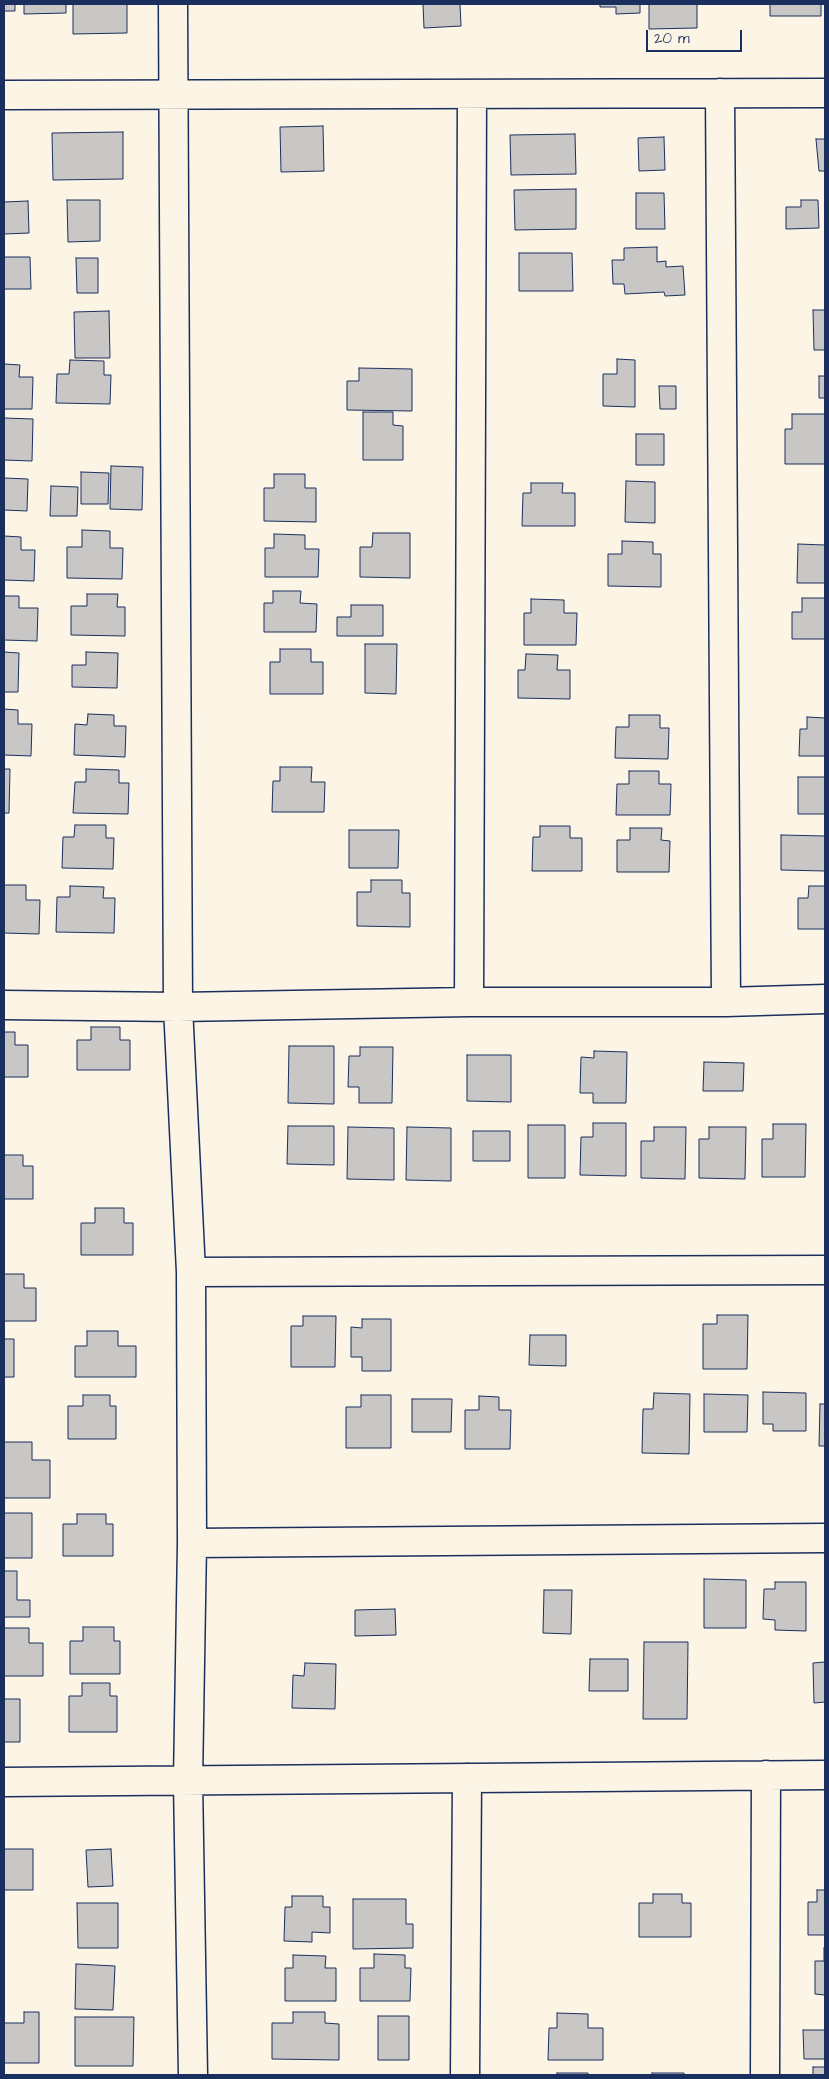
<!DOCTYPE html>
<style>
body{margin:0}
#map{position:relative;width:829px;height:2079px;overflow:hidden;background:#fcf5e5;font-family:"Architects Daughter",sans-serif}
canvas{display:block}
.frame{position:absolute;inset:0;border:5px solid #1b2f5e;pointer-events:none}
.scale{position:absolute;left:646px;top:30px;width:96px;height:22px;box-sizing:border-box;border:2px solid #1b2f5e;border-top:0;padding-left:6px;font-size:15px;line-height:18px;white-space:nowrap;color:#1b2f5e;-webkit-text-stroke:4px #fcf5e5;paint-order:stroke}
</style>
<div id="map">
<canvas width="829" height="2079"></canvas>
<div class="frame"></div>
<div class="scale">20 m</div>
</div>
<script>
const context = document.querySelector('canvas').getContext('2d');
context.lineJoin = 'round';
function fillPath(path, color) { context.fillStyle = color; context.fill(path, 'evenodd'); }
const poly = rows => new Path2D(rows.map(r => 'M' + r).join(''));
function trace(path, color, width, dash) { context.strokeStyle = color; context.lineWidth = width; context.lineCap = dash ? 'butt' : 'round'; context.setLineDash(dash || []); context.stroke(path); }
const building = poly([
 [4,4,15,4,15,11,4,11,4,4],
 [24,4,66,4,66,13,24,14,24,4],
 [73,4,127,4,127,33,73,34,73,4],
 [423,4,460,4,461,26,424,28,423,4],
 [600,4,640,4,640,13,616,14,616,7,600,7,600,4],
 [649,4,697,4,697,28,649,29,649,4],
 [770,4,821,4,821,16,770,16,770,4],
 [323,126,324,171,281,172,280,127,323,126],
 [123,132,123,179,53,180,52,133,123,132],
 [575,134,576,174,511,175,510,135,575,134],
 [664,137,665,170,639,171,638,138,664,137],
 [816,139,825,139,825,171,819,171,816,139],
 [576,189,576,229,515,230,514,190,576,189],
 [636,193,664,193,665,229,636,229,636,193],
 [67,200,100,200,100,241,68,242,67,200],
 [801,200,818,200,819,228,786,229,786,207,801,207,801,200],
 [28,201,29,233,4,234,4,202,28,201],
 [657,247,657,262,666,261,666,267,683,266,685,295,665,296,664,292,625,294,624,284,613,284,612,260,624,260,624,248,657,247],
 [519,253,572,253,573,291,519,291,519,253],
 [4,257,30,257,31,289,4,289,4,257],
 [76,258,98,258,98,293,77,293,76,258],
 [813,310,825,310,825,350,814,350,813,310],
 [109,311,110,358,75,358,74,312,109,311],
 [617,359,635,360,635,407,603,406,603,374,617,374,617,359],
 [70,360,104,361,104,375,111,375,110,404,56,403,57,374,69,374,70,360],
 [4,364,20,365,19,377,33,377,32,409,4,409,4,364],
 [359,368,412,369,412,411,347,410,347,381,359,381,359,368],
 [819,376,825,376,825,398,819,398,819,376],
 [659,386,676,386,676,409,660,409,659,386],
 [363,412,393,412,393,425,403,426,403,460,363,460,363,412],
 [792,414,825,414,825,464,785,464,785,429,792,429,792,414],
 [4,418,33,419,32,461,4,460,4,418],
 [636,434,664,434,664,465,636,465,636,434],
 [111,466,143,467,142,510,110,509,111,466],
 [81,472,109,473,108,504,81,504,81,472],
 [274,474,305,474,305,488,316,488,316,522,264,521,264,488,274,488,274,474],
 [4,478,28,479,27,511,4,510,4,478],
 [626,481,655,482,655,523,625,522,626,481],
 [531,483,563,483,562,493,575,493,575,526,522,526,523,493,531,493,531,483],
 [51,486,78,487,77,516,50,516,51,486],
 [82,530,110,531,110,548,123,548,122,579,67,578,67,547,82,547,82,530],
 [373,533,410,533,410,578,360,577,360,547,372,547,373,533],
 [274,534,305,535,305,549,319,549,318,577,265,577,265,548,274,548,274,534],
 [4,536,21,537,21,550,35,550,34,581,4,580,4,536],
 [622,541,653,542,653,554,661,554,661,587,608,586,608,554,622,554,622,541],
 [798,544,825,545,825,583,797,583,798,544],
 [273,591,301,591,300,603,317,604,316,632,264,632,264,603,273,603,273,591],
 [87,594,118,594,117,607,125,607,125,636,71,635,71,606,87,606,87,594],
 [4,596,19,596,19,608,38,608,37,641,4,640,4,596],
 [802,598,825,598,825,639,792,639,792,612,802,612,802,598],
 [531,599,564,600,564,613,577,613,576,645,524,645,524,613,531,613,531,599],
 [351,605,383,605,383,636,337,636,337,617,351,617,351,605],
 [365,644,397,644,396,694,365,693,365,644],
 [280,649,311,649,311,662,323,662,323,694,270,694,270,662,280,662,280,649],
 [4,652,19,653,18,692,4,692,4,652],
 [86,652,118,653,117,688,72,687,72,665,86,665,86,652],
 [526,654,558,655,557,670,570,670,570,699,518,698,518,670,525,670,526,654],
 [4,709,18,710,18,724,32,724,31,756,4,755,4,709],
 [88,714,114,715,114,726,126,726,125,757,74,755,75,724,87,725,88,714],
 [629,715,660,715,660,728,669,728,668,759,615,758,616,727,629,727,629,715],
 [807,717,825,718,825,756,799,756,800,729,807,729,807,717],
 [280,767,312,767,311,782,325,782,324,812,272,812,273,781,280,781,280,767],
 [4,769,10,769,9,813,4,813,4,769],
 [86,769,119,770,119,783,129,783,128,814,73,813,75,782,86,782,86,769],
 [629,771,659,771,659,784,671,784,670,815,616,815,617,784,629,784,629,771],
 [798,777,825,777,825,814,798,814,798,777],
 [75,825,106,825,106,838,114,838,113,869,62,868,63,837,74,837,75,825],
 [540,826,570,826,570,838,582,838,582,871,532,871,533,837,540,837,540,826],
 [630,828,662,828,661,840,670,841,669,872,617,872,617,840,630,840,630,828],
 [349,830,399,830,398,868,349,868,349,830],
 [781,835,825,836,825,871,781,870,781,835],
 [371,880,402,880,402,893,410,893,410,927,357,926,357,892,371,892,371,880],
 [4,885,26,885,26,900,40,900,39,934,4,933,4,885],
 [70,886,104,887,103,898,115,898,114,933,56,932,57,897,70,897,70,886],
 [809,886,825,886,825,929,798,929,798,898,808,898,809,886],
 [91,1027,120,1027,120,1040,130,1040,130,1070,77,1070,77,1040,91,1040,91,1027],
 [4,1032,15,1032,15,1045,28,1045,28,1077,4,1077,4,1032],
 [289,1046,334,1046,334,1104,288,1103,289,1046],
 [360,1047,393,1047,392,1103,359,1103,359,1087,348,1087,349,1056,360,1056,360,1047],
 [594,1051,627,1052,626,1103,593,1103,593,1093,580,1093,581,1057,594,1058,594,1051],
 [467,1055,511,1055,511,1102,467,1101,467,1055],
 [704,1062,744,1063,743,1091,703,1091,704,1062],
 [593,1123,626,1123,626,1176,580,1175,581,1137,593,1137,593,1123],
 [773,1124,806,1124,805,1177,762,1177,762,1139,773,1139,773,1124],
 [528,1125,565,1125,565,1178,528,1178,528,1125],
 [288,1126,334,1126,334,1165,287,1164,288,1126],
 [348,1127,394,1128,394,1180,347,1179,348,1127],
 [407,1127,451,1128,451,1181,406,1180,407,1127],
 [654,1127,686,1127,685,1179,641,1178,641,1141,654,1141,654,1127],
 [709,1127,746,1127,745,1179,699,1178,699,1139,709,1139,709,1127],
 [473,1131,510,1131,510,1161,473,1161,473,1131],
 [4,1155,23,1155,23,1166,33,1166,33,1199,4,1199,4,1155],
 [95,1208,124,1208,124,1223,133,1223,133,1255,81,1255,81,1223,95,1223,95,1208],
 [4,1274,24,1274,24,1288,36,1288,36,1321,4,1321,4,1274],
 [717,1315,748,1315,747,1369,703,1369,703,1324,717,1324,717,1315],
 [303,1316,336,1316,335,1367,291,1367,291,1326,303,1326,303,1316],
 [362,1319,391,1319,391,1371,362,1371,362,1357,351,1357,351,1327,362,1328,362,1319],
 [87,1331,118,1331,118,1346,136,1346,136,1377,75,1377,75,1346,87,1346,87,1331],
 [530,1335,566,1335,566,1366,529,1365,530,1335],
 [4,1339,14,1339,14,1377,4,1377,4,1339],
 [763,1392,806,1393,806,1431,773,1431,773,1424,763,1424,763,1392],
 [654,1393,690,1394,689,1454,642,1453,643,1409,653,1409,654,1393],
 [704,1394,748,1395,747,1432,704,1432,704,1394],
 [83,1395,110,1395,110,1406,116,1406,116,1439,68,1439,68,1406,83,1406,83,1395],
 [361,1395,391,1395,391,1448,346,1448,346,1407,361,1407,361,1395],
 [479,1396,499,1397,499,1410,511,1410,510,1449,465,1449,465,1410,479,1410,479,1396],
 [412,1399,452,1399,451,1432,412,1432,412,1399],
 [820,1404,825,1404,825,1446,819,1446,820,1404],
 [4,1442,32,1442,32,1460,50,1460,50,1498,4,1498,4,1442],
 [4,1513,32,1513,32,1558,4,1558,4,1513],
 [77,1514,106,1514,106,1524,113,1524,113,1556,63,1556,63,1524,77,1524,77,1514],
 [4,1571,17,1571,17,1600,30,1600,30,1617,4,1617,4,1571],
 [704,1579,746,1580,746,1628,704,1628,704,1579],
 [775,1582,806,1582,806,1631,775,1630,775,1620,763,1619,764,1589,775,1589,775,1582],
 [544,1590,572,1590,571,1634,543,1633,544,1590],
 [395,1609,396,1635,355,1636,355,1610,395,1609],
 [83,1627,114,1627,114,1641,120,1641,120,1674,70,1674,70,1641,83,1641,83,1627],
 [4,1628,29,1628,29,1643,43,1643,43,1676,4,1676,4,1628],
 [644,1642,688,1642,687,1719,643,1719,644,1642],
 [590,1659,628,1659,628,1691,589,1691,590,1659],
 [825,1662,825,1702,814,1703,813,1663,825,1662],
 [305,1663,336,1664,335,1709,292,1708,293,1675,304,1676,305,1663],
 [82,1683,110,1683,110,1696,117,1696,117,1732,69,1732,69,1696,82,1696,82,1683],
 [4,1699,20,1699,20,1742,4,1742,4,1699],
 [4,1849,33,1849,33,1890,4,1890,4,1849],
 [111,1849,113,1886,88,1887,86,1850,111,1849],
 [817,1890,825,1890,825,1935,808,1935,808,1902,817,1902,817,1890],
 [653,1894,682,1894,682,1903,691,1903,691,1937,639,1937,639,1903,653,1903,653,1894],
 [292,1896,323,1896,323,1907,330,1907,330,1933,312,1932,312,1942,284,1941,285,1907,292,1907,292,1896],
 [353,1899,406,1899,406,1924,413,1924,413,1948,353,1949,353,1899],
 [77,1903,118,1903,118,1948,78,1948,77,1903],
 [824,1948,825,1948,825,1995,815,1994,815,1961,824,1961,824,1948],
 [374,1954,405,1955,405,1968,411,1968,410,2001,360,2001,360,1968,374,1968,374,1954],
 [293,1955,326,1956,325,1968,336,1968,336,2001,285,2001,285,1968,293,1968,293,1955],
 [76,1964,115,1966,113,2010,75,2009,76,1964],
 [24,2012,39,2012,39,2063,4,2063,4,2023,24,2023,24,2012],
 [293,2012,325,2012,325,2023,339,2024,339,2060,272,2059,272,2023,293,2023,293,2012],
 [557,2013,588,2014,588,2028,603,2028,603,2060,548,2060,549,2028,557,2028,557,2013],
 [378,2016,409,2016,409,2060,378,2060,378,2016],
 [75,2017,134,2017,133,2066,75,2066,75,2017],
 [803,2030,825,2030,825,2059,804,2059,803,2030],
 [813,2067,825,2067,825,2075,813,2075,813,2067],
 [557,2073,588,2073,588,2075,557,2075,557,2073],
 [652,2073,684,2073,684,2075,652,2075,652,2073]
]);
fillPath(building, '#c8c7c6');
trace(building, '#1b2f5e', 1);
const minor = poly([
 [173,4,178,1007,191,1272,192,1543,188,1781,193,2075],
 [720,93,726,1002],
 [4,95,825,93],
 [469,1002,472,94],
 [4,1005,178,1007,469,1002,726,1002,825,999],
 [191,1272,825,1270],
 [192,1543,825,1538],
 [4,1782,825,1775],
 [465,2075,467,1778],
 [765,2075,766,1775]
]);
trace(minor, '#1b2f5e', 31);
trace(minor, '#fcf5e5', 28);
</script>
